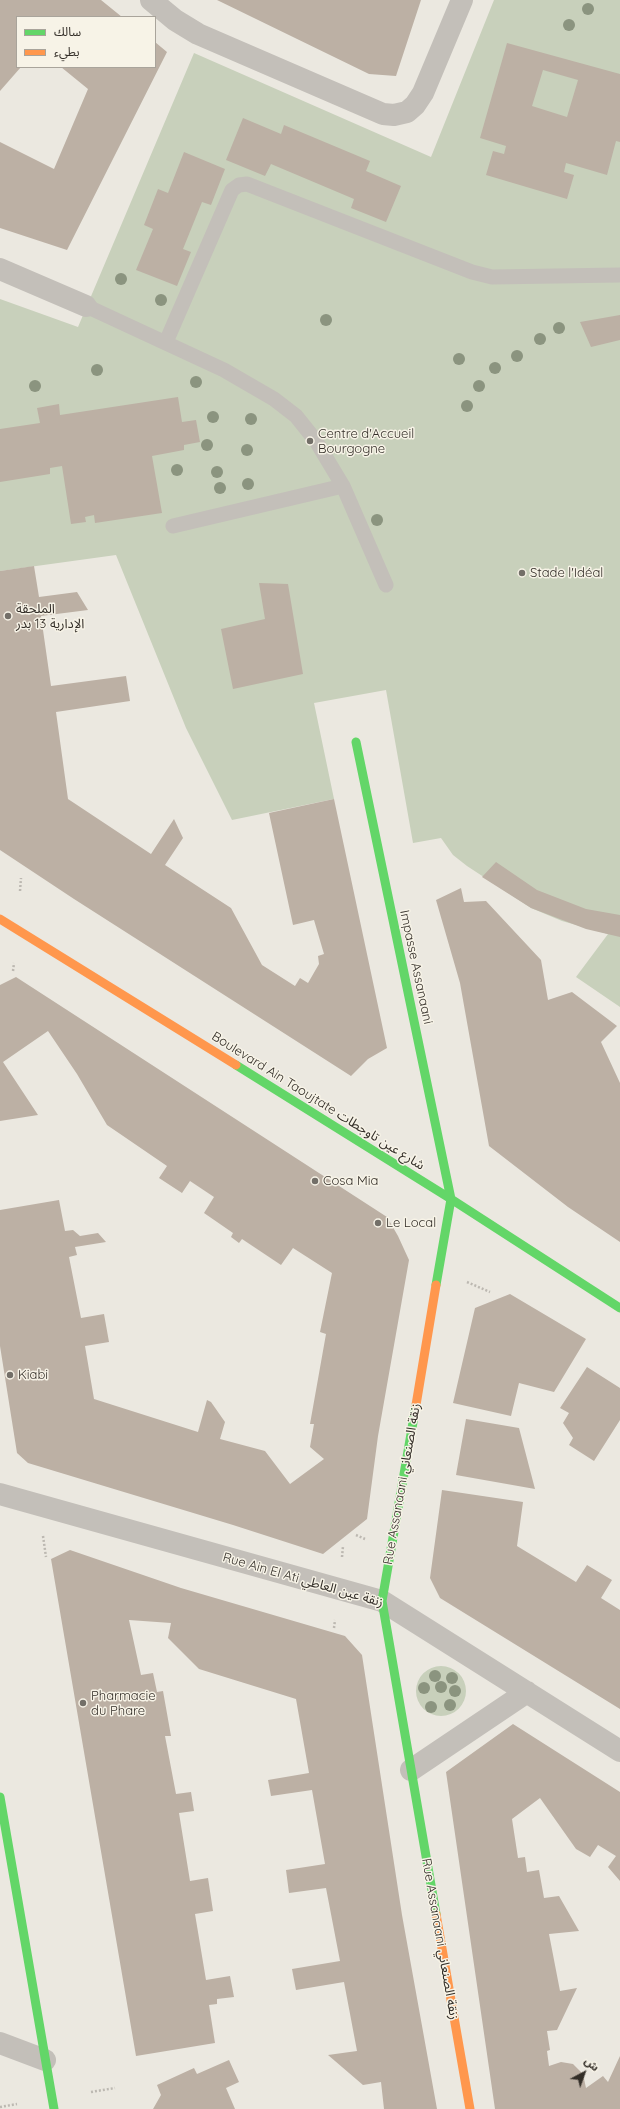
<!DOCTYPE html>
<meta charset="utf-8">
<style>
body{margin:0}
#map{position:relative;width:620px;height:2109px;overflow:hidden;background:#ebe8e0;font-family:Quicksand,"Noto Sans Arabic",sans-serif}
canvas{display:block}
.legend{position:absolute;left:16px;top:16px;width:140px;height:52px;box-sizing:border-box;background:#f7f3e7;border:1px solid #a9a49b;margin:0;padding:5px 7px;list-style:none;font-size:12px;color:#332e28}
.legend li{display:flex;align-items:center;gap:8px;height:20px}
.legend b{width:20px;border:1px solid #a9a49b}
.north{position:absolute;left:564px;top:2053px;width:40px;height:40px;-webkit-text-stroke:3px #f7f3e7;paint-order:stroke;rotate:41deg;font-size:11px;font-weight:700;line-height:16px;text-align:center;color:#332e28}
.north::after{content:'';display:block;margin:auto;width:14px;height:18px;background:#332e28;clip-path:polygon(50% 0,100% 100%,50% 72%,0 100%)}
</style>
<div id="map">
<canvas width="620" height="2109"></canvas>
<ul class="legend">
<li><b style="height:5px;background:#63d668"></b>سالك</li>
<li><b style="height:5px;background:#ff974d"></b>بطيء</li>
</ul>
<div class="north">ش</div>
</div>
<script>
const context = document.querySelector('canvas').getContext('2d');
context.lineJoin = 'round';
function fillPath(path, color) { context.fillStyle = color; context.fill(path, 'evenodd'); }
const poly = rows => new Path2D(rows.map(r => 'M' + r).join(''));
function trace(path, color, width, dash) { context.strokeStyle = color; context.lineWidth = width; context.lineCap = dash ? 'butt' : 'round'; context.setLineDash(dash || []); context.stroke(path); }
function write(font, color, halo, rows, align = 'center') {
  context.font = font + ' Quicksand,"Noto Sans Arabic",sans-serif'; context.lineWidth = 3; context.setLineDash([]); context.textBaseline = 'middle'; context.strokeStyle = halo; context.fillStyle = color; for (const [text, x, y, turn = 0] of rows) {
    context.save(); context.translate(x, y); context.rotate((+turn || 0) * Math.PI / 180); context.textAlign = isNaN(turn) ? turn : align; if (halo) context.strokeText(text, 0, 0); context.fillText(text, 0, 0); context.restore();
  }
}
fillPath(poly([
 [494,0,620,0,620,1007,576,977,608,934,562,921,531,908,467,866,453,855,441,838,413,843,386,690,314,703,334,799,232,820,186,728,116,555,0,571,0,299,78,327,194,53,431,157],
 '416 1691a25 25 0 1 1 50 0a25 25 0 1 1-50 0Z'
]), '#c8d0bb');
fillPath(poly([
 [0,0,101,0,122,17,17,17,17,67,21,67,0,91],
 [217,0,421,0,396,76,369,74],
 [155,42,167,52,67,250,0,228,0,142,54,169,88,89,61,67,155,67],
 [507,43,620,74,620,142,616,141,607,175,566,163,564,172,574,175,567,199,486,175,493,151,504,154,506,146,480,138],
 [543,70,578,80,567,117,532,106],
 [243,118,281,134,284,125,370,161,366,171,401,186,386,222,351,208,354,199,271,164,265,176,226,160],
 [184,152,225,169,211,205,202,202,183,249,191,252,177,286,136,270,153,229,144,225,158,189,168,193],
 [620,315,620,340,591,347,580,322],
 [178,397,182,422,196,420,200,442,184,445,184,450,152,456,162,513,95,523,94,515,85,517,86,522,71,524,62,466,50,468,50,474,0,482,0,429,40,423,37,408,59,404,60,415],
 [34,566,39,597,77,592,88,610,41,616,51,686,126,676,130,701,56,712,68,799,151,854,174,819,183,838,165,865,231,908,262,965,295,986,300,978,308,983,319,964,318,956,324,954,314,920,293,925,269,813,334,799,387,1048,368,1059,351,1076,74,899,0,850,0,571],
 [259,583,288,584,303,674,233,689,221,629,265,619],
 [496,862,537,890,586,909,620,915,620,937,586,929,531,908,482,877],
 [461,888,464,902,486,901,541,960,548,1000,572,992,617,1026,601,1042,620,1083,620,1242,568,1207,489,1146,460,983,436,900],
 [16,977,387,1217,398,1236,409,1260,378,1436,367,1519,323,1554,233,1525,28,1463,17,1453,0,1346,0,1210,59,1200,65,1231,73,1230,80,1236,98,1233,106,1242,75,1247,77,1255,69,1257,81,1318,104,1314,109,1342,85,1346,94,1399,198,1432,207,1400,211,1402,225,1422,220,1439,265,1451,290,1484,324,1459,310,1447,314,1424,310,1424,326,1334,320,1332,332,1273,293,1248,281,1265,242,1239,239,1243,231,1237,233,1233,204,1213,214,1197,190,1181,182,1193,159,1178,167,1166,107,1125,77,1074,48,1031,3,1062,38,1115,0,1121,0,985],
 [510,1294,586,1339,554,1392,519,1383,511,1416,453,1403,475,1308],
 [587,1367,620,1388,620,1420,594,1461,569,1445,573,1438,563,1423,569,1413,560,1408],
 [466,1419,519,1428,535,1489,456,1475],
 [442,1490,523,1502,517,1546,576,1582,587,1565,612,1580,601,1598,620,1610,620,1709,440,1598,430,1578],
 [70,1550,181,1588,345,1636,362,1655,402,1915,437,2109,384,2109,381,2082,363,2085,328,2055,357,2051,344,1982,296,1990,292,1969,340,1961,326,1888,289,1893,286,1870,325,1864,312,1790,271,1796,268,1780,309,1773,296,1699,199,1669,168,1638,171,1623,129,1620,141,1675,153,1673,157,1692,163,1691,171,1736,165,1736,176,1794,191,1792,194,1811,179,1813,190,1881,208,1878,213,1911,195,1914,206,1980,230,1976,234,1997,217,1999,217,2004,209,2005,215,2043,136,2056,51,1559],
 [513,1724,620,1792,620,1881,608,1867,616,1856,598,1845,590,1857,576,1849,540,1798,512,1819,518,1858,525,1857,527,1872,539,1870,544,1898,559,1896,579,1931,549,1934,560,1991,577,1988,557,2030,547,2031,550,2050,547,2051,549,2066,561,2062,573,2064,583,2074,586,2088,603,2076,608,2082,620,2056,620,2109,495,2109,446,1772],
 [229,2060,239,2082,226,2088,235,2109,153,2109,161,2095,157,2085,194,2068,197,2074]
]), '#bcb0a4');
trace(poly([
 [20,891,21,878],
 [13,971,14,963],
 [467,1282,490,1292],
 [356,1535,365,1539],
 [43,1536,46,1557],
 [342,1557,343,1546],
 [334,1628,335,1620],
 [91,2092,115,2088],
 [0,2107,17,2104]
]), '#bcb8b1', 2.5, [2, 2]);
trace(poly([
 [86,306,224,370,274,399,296,416,316,441,343,486,386,585],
 [166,342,232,190,239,185,247,184,472,272,492,277,620,275],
 [173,526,343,486]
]), '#c3bfb9', 15);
trace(poly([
 [151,0,175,20,198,34,383,114,394,115,407,112,415,105,423,93,462,0],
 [0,269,86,306],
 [0,1494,382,1601,620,1751],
 [411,1770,527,1692],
 [0,2043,45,2060]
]), '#c3bfb9', 22);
trace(poly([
 [356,742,451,1199,436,1285],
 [236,1065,451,1199,620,1308],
 [416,1405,382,1601,436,1914],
 [0,1797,54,2109]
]), '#63d668', 9);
trace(poly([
 [0,919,236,1065],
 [416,1405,436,1285],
 [436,1914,470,2109]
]), '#ff974d', 9);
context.fillStyle = '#8b947f';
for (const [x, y] of [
 [588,9],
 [569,25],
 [121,279],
 [161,300],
 [326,320],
 [559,328],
 [540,339],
 [517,356],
 [459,359],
 [495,368],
 [97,370],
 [196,382],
 [35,386],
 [479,386],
 [467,406],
 [213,417],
 [251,419],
 [207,445],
 [247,450],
 [177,470],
 [217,472],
 [248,484],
 [220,488],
 [377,520],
 [435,1676],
 [452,1678],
 [441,1687],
 [424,1688],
 [455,1691],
 [450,1705],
 [431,1707]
]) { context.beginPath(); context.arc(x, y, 6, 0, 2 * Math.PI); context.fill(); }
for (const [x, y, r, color] of [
 [310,441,4,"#736f68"],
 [522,573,4,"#736f68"],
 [8,616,4,"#736f68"],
 [315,1181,4,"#736f68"],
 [378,1223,4,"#736f68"],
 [10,1375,4,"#736f68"],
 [83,1703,4,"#736f68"]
]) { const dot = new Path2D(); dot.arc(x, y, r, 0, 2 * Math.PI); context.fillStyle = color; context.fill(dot); trace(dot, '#f7f3e7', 1.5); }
write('13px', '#332e28', '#f7f3e7', [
 ["Centre d'Accueil",318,434],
 ["Bourgogne",318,449],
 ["Stade l'Idéal",530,573],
 ["الملحقة",16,609],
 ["الإدارية 13 بدر",16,624],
 ["Cosa Mia",323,1181],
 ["Le Local",386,1223],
 ["Kiabi",18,1375],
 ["Pharmacie",91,1696],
 ["du Phare",91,1711]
], 'left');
write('13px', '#332e28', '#f7f3e7', [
 ["Impasse Assanaani",416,967,78],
 ["Boulevard Ain Taoujtate شارع عين تاوجطات",318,1101,32],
 ["Rue Assanaani زنقة الصنعاني",402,1484,-80],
 ["Rue Ain El Ati زنقة عين العاطي",303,1580,16],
 ["Rue Assanaani زنقة الصنعاني",440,1939,80]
]);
</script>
